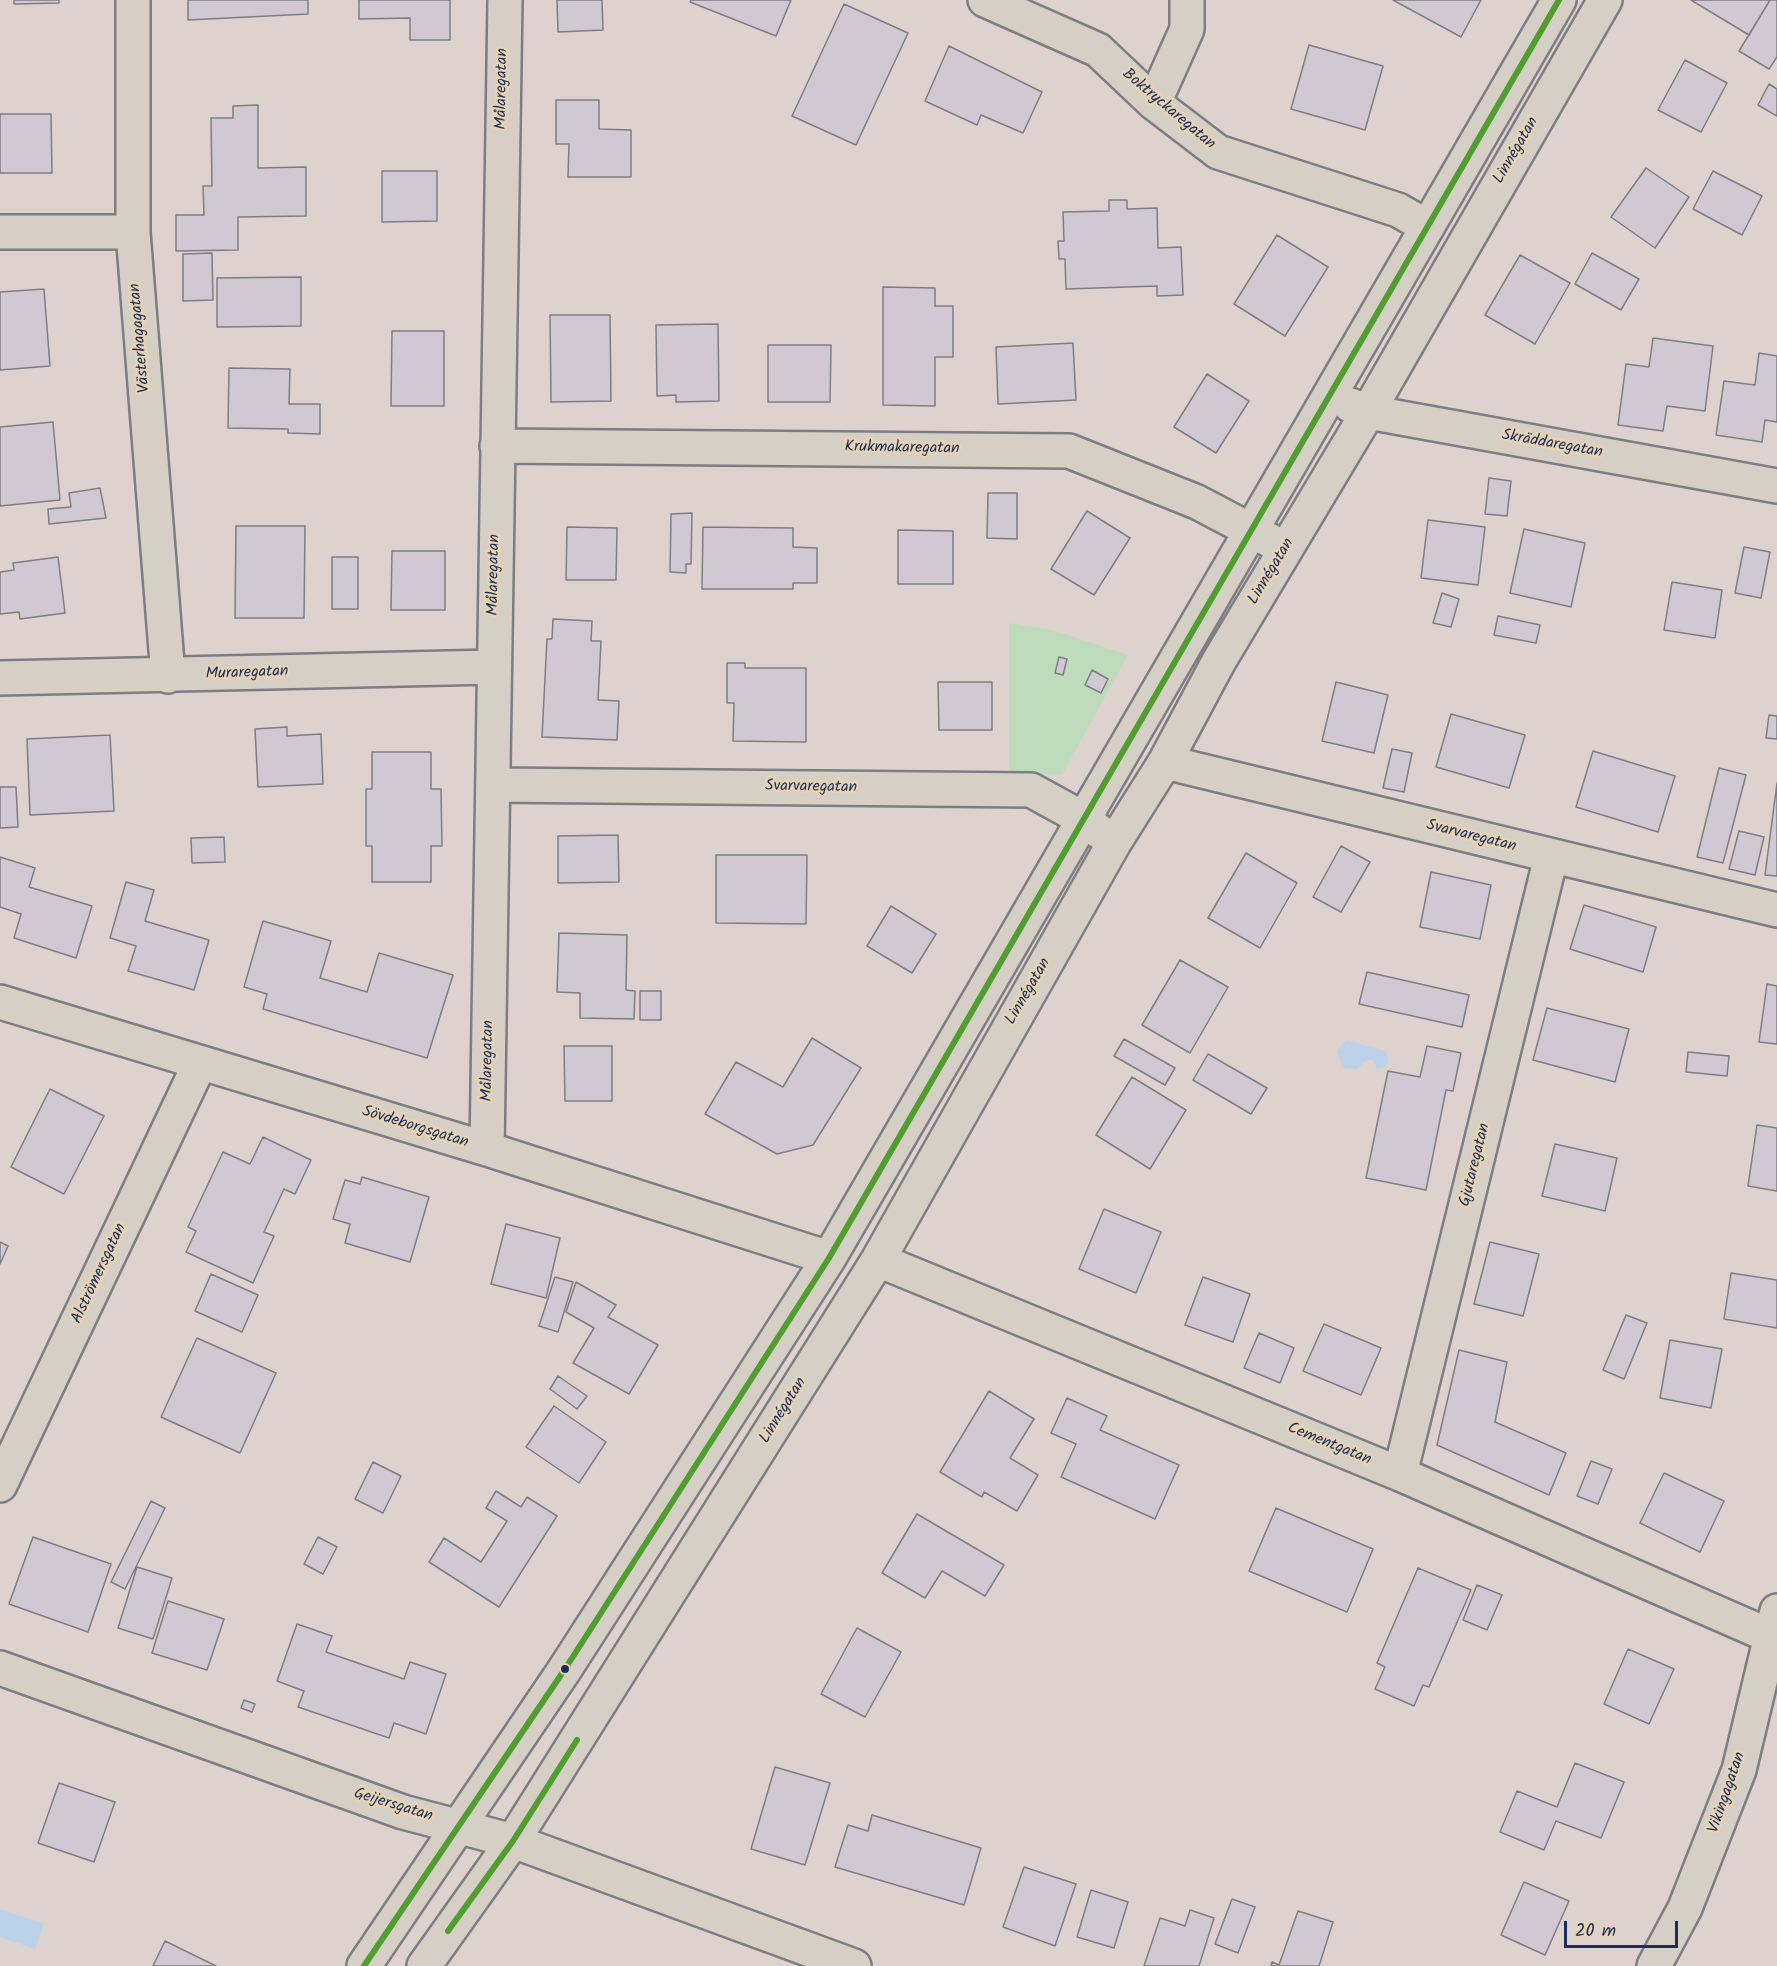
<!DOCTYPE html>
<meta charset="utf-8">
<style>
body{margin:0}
#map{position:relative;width:1777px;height:1966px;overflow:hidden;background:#ded2ce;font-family:Kalam,sans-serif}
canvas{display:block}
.scale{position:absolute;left:1564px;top:1921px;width:114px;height:27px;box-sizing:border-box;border:3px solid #1b2f5e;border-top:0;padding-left:8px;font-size:18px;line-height:21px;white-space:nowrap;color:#1b2f5e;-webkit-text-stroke:4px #e7d2b1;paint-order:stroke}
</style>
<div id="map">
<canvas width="1777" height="1966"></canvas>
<div class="scale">20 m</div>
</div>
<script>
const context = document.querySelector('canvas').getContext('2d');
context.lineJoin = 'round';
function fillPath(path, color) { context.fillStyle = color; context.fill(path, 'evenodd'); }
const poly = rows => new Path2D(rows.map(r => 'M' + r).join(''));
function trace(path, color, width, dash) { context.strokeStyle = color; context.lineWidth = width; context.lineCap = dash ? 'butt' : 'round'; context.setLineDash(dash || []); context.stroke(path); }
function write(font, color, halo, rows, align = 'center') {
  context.font = font + ' Kalam,sans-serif'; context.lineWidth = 5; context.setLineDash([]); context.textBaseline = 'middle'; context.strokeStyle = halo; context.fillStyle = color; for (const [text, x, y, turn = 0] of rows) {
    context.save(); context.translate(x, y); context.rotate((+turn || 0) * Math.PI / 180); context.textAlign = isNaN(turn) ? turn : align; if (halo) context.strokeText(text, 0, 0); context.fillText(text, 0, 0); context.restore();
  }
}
fillPath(poly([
 [1009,623,1052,630,1128,655,1062,775,1009,773]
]), '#bedcbc');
fillPath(poly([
 [1346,1040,1386,1051,1388,1061,1386,1066,1377,1069,1373,1060,1366,1060,1357,1069,1343,1068,1337,1051],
 [0,1909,44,1924,35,1949,0,1937]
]), '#bcd2ea');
const building = poly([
 [14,0,59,0,59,3,14,4,14,0],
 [188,0,308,0,308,14,188,20,188,0],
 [359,0,450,0,450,40,410,40,410,18,359,19,359,0],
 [557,0,602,0,603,30,558,32,557,0],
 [691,0,791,0,776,36,690,2,691,0],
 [1393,0,1481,0,1461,37,1393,0],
 [1691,0,1770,0,1749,35,1691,0],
 [1770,0,1777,0,1777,57,1769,69,1739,51,1770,0],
 [844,4,908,33,856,145,792,116,844,4],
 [1309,45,1383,66,1365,130,1291,109,1309,45],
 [949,46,1042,92,1023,133,981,115,977,125,925,101,949,46],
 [1685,60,1727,83,1701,132,1658,110,1685,60],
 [1769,84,1777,89,1777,116,1758,105,1769,84],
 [556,100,599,100,599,129,631,130,631,177,568,177,569,144,556,144,556,100],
 [258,105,258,168,306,167,306,216,238,217,238,250,176,251,176,215,204,215,203,186,212,186,211,118,233,118,233,106,258,105],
 [0,114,51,114,52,173,0,173,0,114],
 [1646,168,1689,197,1655,248,1611,217,1646,168],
 [382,171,437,171,437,221,382,222,382,171],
 [1713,171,1762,196,1742,235,1693,209,1713,171],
 [1109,200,1127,200,1127,209,1157,208,1158,248,1181,247,1183,295,1157,296,1157,286,1066,289,1065,259,1059,259,1058,241,1064,241,1063,212,1109,211,1109,200],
 [1277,235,1328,267,1285,336,1234,304,1277,235],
 [212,253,213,300,183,301,183,254,212,253],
 [1592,253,1639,279,1621,310,1575,284,1592,253],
 [1520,255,1570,283,1535,344,1485,315,1520,255],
 [301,277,301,326,217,327,217,278,301,277],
 [883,287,935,288,935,306,953,306,953,357,935,357,935,406,883,405,883,287],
 [44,289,50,366,0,370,0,292,44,289],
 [550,315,610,315,611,401,551,402,550,315],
 [718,324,719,401,676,402,676,395,657,396,656,325,718,324],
 [392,331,444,331,444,406,391,406,392,331],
 [1653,338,1713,346,1705,411,1667,406,1663,431,1618,425,1626,364,1649,367,1653,338],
 [1073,343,1076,400,998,404,996,347,1073,343],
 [768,345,831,345,830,402,768,402,768,345],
 [1759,353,1777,356,1777,422,1765,420,1762,442,1716,435,1724,381,1755,385,1759,353],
 [229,368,290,369,289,404,320,404,320,434,288,433,288,429,228,428,229,368],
 [1207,374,1249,401,1216,453,1174,427,1207,374],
 [53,422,60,500,0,506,0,427,53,422],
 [1489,478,1511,481,1507,516,1485,514,1489,478],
 [100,488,106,518,49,524,48,509,71,507,69,493,100,488],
 [988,493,1017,493,1017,539,987,538,988,493],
 [1087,511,1130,538,1094,595,1051,569,1087,511],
 [692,513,691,564,686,564,686,573,670,572,671,514,692,513],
 [1428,520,1485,527,1478,585,1421,578,1428,520],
 [236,526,305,526,304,618,235,618,236,526],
 [567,527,617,528,616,580,566,580,567,527],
 [703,527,793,528,793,547,817,548,817,583,793,583,793,589,702,589,703,527],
 [1524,529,1585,543,1571,607,1510,593,1524,529],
 [898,530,953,531,953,584,898,584,898,530],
 [1744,547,1770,552,1761,598,1735,593,1744,547],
 [392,551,445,551,445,610,391,610,392,551],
 [58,557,65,613,20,619,19,612,0,614,0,572,14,570,13,563,58,557],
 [332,557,358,557,358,609,332,609,332,557],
 [1672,582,1722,590,1715,638,1664,630,1672,582],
 [1442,593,1459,599,1451,627,1433,623,1442,593],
 [1498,616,1540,625,1536,643,1494,635,1498,616],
 [553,619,592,621,591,641,601,641,598,700,619,701,617,740,542,737,547,639,552,639,553,619],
 [1059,657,1067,659,1063,675,1055,673,1059,657],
 [727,663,745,663,745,668,806,668,806,742,733,741,734,703,727,703,727,663],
 [1092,670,1108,679,1101,693,1085,685,1092,670],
 [938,682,992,682,992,730,939,730,938,682],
 [1336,682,1388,695,1374,753,1322,741,1336,682],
 [1451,714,1525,735,1509,788,1436,767,1451,714],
 [1769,715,1777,716,1777,739,1766,738,1769,715],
 [287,727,287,736,321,734,323,784,258,787,255,729,287,727],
 [110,735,114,811,30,815,27,739,110,735],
 [1392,749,1412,753,1404,792,1383,788,1392,749],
 [1593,751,1675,776,1658,832,1576,807,1593,751],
 [372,752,431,752,431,789,441,789,442,846,431,846,431,882,372,882,372,846,366,846,366,789,372,789,372,752],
 [1719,768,1746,775,1723,863,1697,857,1719,768],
 [1777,783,1777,876,1765,875,1777,783],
 [0,787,16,787,18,827,0,828,0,787],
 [1739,831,1764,837,1755,875,1729,869,1739,831],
 [618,835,619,882,558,883,558,836,618,835],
 [224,837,225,862,192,863,191,838,224,837],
 [1341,846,1370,862,1341,912,1313,897,1341,846],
 [1246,853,1297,883,1260,948,1208,918,1246,853],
 [716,855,807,855,806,924,716,923,716,855],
 [0,857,35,868,29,887,92,906,76,958,14,938,21,914,0,907,0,857],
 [1431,872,1491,885,1480,939,1420,927,1431,872],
 [126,882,154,890,145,921,209,940,194,990,128,971,136,946,110,938,126,882],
 [1584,905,1656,927,1643,972,1570,949,1584,905],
 [891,906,936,934,912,973,867,946,891,906],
 [263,921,331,941,320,978,367,992,379,953,453,975,427,1058,263,1009,267,994,244,987,263,921],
 [559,933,627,935,626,990,635,991,634,1019,580,1018,580,993,557,992,559,933],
 [1180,960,1228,987,1190,1053,1142,1025,1180,960],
 [1367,972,1469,995,1462,1027,1359,1004,1367,972],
 [1767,984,1777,986,1777,1044,1759,1042,1767,984],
 [640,991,661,991,661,1020,640,1020,640,991],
 [1547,1008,1629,1029,1615,1082,1533,1060,1547,1008],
 [812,1038,861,1068,813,1145,777,1154,705,1114,736,1062,783,1087,812,1038],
 [1124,1039,1175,1068,1165,1085,1114,1056,1124,1039],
 [564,1046,612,1046,612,1101,565,1101,564,1046],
 [1427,1046,1461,1053,1453,1091,1446,1090,1426,1190,1366,1178,1388,1071,1420,1077,1427,1046],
 [1688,1052,1729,1056,1727,1076,1686,1072,1688,1052],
 [1208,1054,1267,1088,1251,1114,1193,1080,1208,1054],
 [1132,1077,1186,1110,1150,1169,1096,1135,1132,1077],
 [50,1089,104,1116,64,1194,11,1167,50,1089],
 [1757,1125,1777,1128,1777,1191,1748,1186,1757,1125],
 [263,1137,311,1160,295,1194,284,1189,264,1232,274,1236,253,1283,186,1252,196,1231,188,1227,223,1152,250,1164,263,1137],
 [1555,1144,1617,1158,1605,1211,1542,1196,1555,1144],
 [362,1177,429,1197,410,1262,345,1243,350,1224,333,1219,345,1180,360,1184,362,1177],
 [1104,1209,1161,1232,1136,1293,1079,1269,1104,1209],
 [506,1224,560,1238,546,1298,491,1284,506,1224],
 [0,1242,8,1246,0,1264,0,1242],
 [1490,1242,1539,1254,1523,1316,1474,1304,1490,1242],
 [1731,1273,1777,1280,1777,1328,1724,1319,1731,1273],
 [211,1274,258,1295,242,1332,195,1311,211,1274],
 [555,1277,573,1282,558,1332,539,1326,555,1277],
 [1203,1277,1250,1294,1233,1342,1185,1325,1203,1277],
 [576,1282,616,1305,608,1317,658,1345,629,1394,573,1363,594,1328,566,1312,576,1282],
 [1626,1315,1647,1323,1624,1379,1603,1370,1626,1315],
 [1324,1324,1381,1348,1361,1395,1303,1371,1324,1324],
 [1259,1333,1294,1348,1280,1383,1244,1368,1259,1333],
 [197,1338,276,1373,240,1453,161,1417,197,1338],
 [1670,1340,1722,1349,1711,1408,1660,1398,1670,1340],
 [1459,1350,1507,1362,1495,1422,1566,1453,1549,1495,1437,1445,1459,1350],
 [558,1376,587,1396,577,1409,550,1389,558,1376],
 [989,1391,1034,1419,1010,1458,1038,1475,1017,1511,984,1492,982,1497,940,1472,989,1391],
 [1067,1398,1107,1416,1100,1430,1179,1465,1155,1519,1061,1477,1076,1444,1051,1433,1067,1398],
 [554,1406,606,1442,579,1483,526,1447,554,1406],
 [1591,1461,1612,1469,1598,1504,1577,1496,1591,1461],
 [373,1462,401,1476,383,1513,355,1499,373,1462],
 [1664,1473,1724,1501,1700,1552,1640,1523,1664,1473],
 [496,1491,521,1507,527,1497,557,1516,499,1607,429,1562,444,1538,481,1562,507,1521,486,1508,496,1491],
 [151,1501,165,1508,125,1589,111,1582,151,1501],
 [1276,1508,1373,1549,1347,1612,1249,1571,1276,1508],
 [917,1514,1004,1565,985,1596,942,1571,925,1598,882,1573,917,1514],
 [33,1537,111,1564,88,1632,9,1604,33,1537],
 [318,1537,337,1547,323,1574,304,1564,318,1537],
 [137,1567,172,1578,153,1639,118,1628,137,1567],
 [1418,1568,1471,1590,1429,1687,1423,1685,1414,1706,1375,1689,1385,1667,1377,1663,1418,1568],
 [1477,1585,1502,1595,1487,1630,1463,1620,1477,1585],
 [168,1601,224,1619,207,1670,152,1653,168,1601],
 [297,1624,332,1636,326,1652,404,1679,410,1662,446,1674,426,1734,394,1723,389,1738,298,1707,304,1691,277,1681,297,1624],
 [857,1628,901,1652,865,1717,821,1694,857,1628],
 [1628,1649,1674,1669,1649,1724,1604,1704,1628,1649],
 [244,1700,255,1704,252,1712,241,1708,244,1700],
 [1575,1763,1624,1782,1601,1838,1556,1821,1544,1850,1500,1832,1517,1791,1557,1807,1575,1763],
 [775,1767,830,1783,805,1865,751,1849,775,1767],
 [59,1783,115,1802,94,1862,38,1843,59,1783],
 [872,1815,981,1848,964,1905,835,1867,848,1825,868,1831,872,1815],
 [1024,1867,1076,1884,1055,1946,1003,1927,1024,1867],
 [1524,1882,1569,1901,1545,1955,1501,1935,1524,1882],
 [1091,1890,1128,1902,1114,1948,1077,1937,1091,1890],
 [1232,1899,1255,1907,1238,1953,1215,1944,1232,1899],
 [1190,1910,1214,1918,1199,1966,1144,1966,1160,1918,1185,1926,1190,1910],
 [1298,1911,1333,1922,1319,1966,1271,1966,1272,1962,1279,1965,1298,1911],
 [165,1941,216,1966,153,1966,165,1941]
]);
fillPath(building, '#d0c9d3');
trace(building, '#7f7d84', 1.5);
const minor = poly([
 [133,0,133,232,168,676],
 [985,0,1098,50,1154,103,1218,152,1398,210,1426,226],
 [1154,103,1187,29,1187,0],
 [0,232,133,232],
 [1350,405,1368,412,1777,486],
 [497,446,1069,451,1197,502,1271,541],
 [0,678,493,667],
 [1165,762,1777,910],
 [493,785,1031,790,1082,818,1100,832],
 [0,1002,487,1149,829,1258],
 [487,1149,505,0],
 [878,1260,1400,1474,1777,1639],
 [1400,1474,1551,857],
 [0,1485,200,1063],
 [0,1668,403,1812,513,1841,854,1966],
 [364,1966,565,1669,829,1258,1559,0],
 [424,1966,513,1841,878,1260,1114,843,1165,762,1219,661,1368,412,1605,0],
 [1654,1966,1685,1908,1739,1770,1777,1611]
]);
trace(minor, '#7f7d84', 38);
trace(minor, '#d6cfc5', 33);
trace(poly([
 [448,1931,513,1841,577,1740],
 [364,1966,565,1669,829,1258,1559,0]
]), '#509e2f', 6);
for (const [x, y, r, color] of [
 [565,1669,5,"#1b2f5e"]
]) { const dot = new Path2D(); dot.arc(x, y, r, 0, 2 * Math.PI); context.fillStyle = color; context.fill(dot); trace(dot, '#e7d2b1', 2); }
write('16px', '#1b2f5e', '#e7d2b1', [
 ["Målaregatan",503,89,-89],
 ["Boktryckaregatan",1168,110,40],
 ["Linnégatan",1517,151,-60],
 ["Västerhagagatan",141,338,-95],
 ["Skräddaregatan",1552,445,10],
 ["Krukmakaregatan",902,449,1],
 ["Linnégatan",1272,572,-59],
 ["Målaregatan",495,575,-89],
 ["Muraregatan",247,674,-2],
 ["Svarvaregatan",811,788,1],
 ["Svarvaregatan",1471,837,14],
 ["Linnégatan",1029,992,-60],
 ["Målaregatan",489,1061,-89],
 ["Sövdeborgsgatan",415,1128,17],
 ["Gjutaregatan",1476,1165,-76],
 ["Alströmersgatan",100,1274,-65],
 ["Linnégatan",784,1411,-58],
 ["Cementgatan",1329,1445,22],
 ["Vikingagatan",1728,1793,-71],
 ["Geijersgatan",393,1806,17]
]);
</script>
